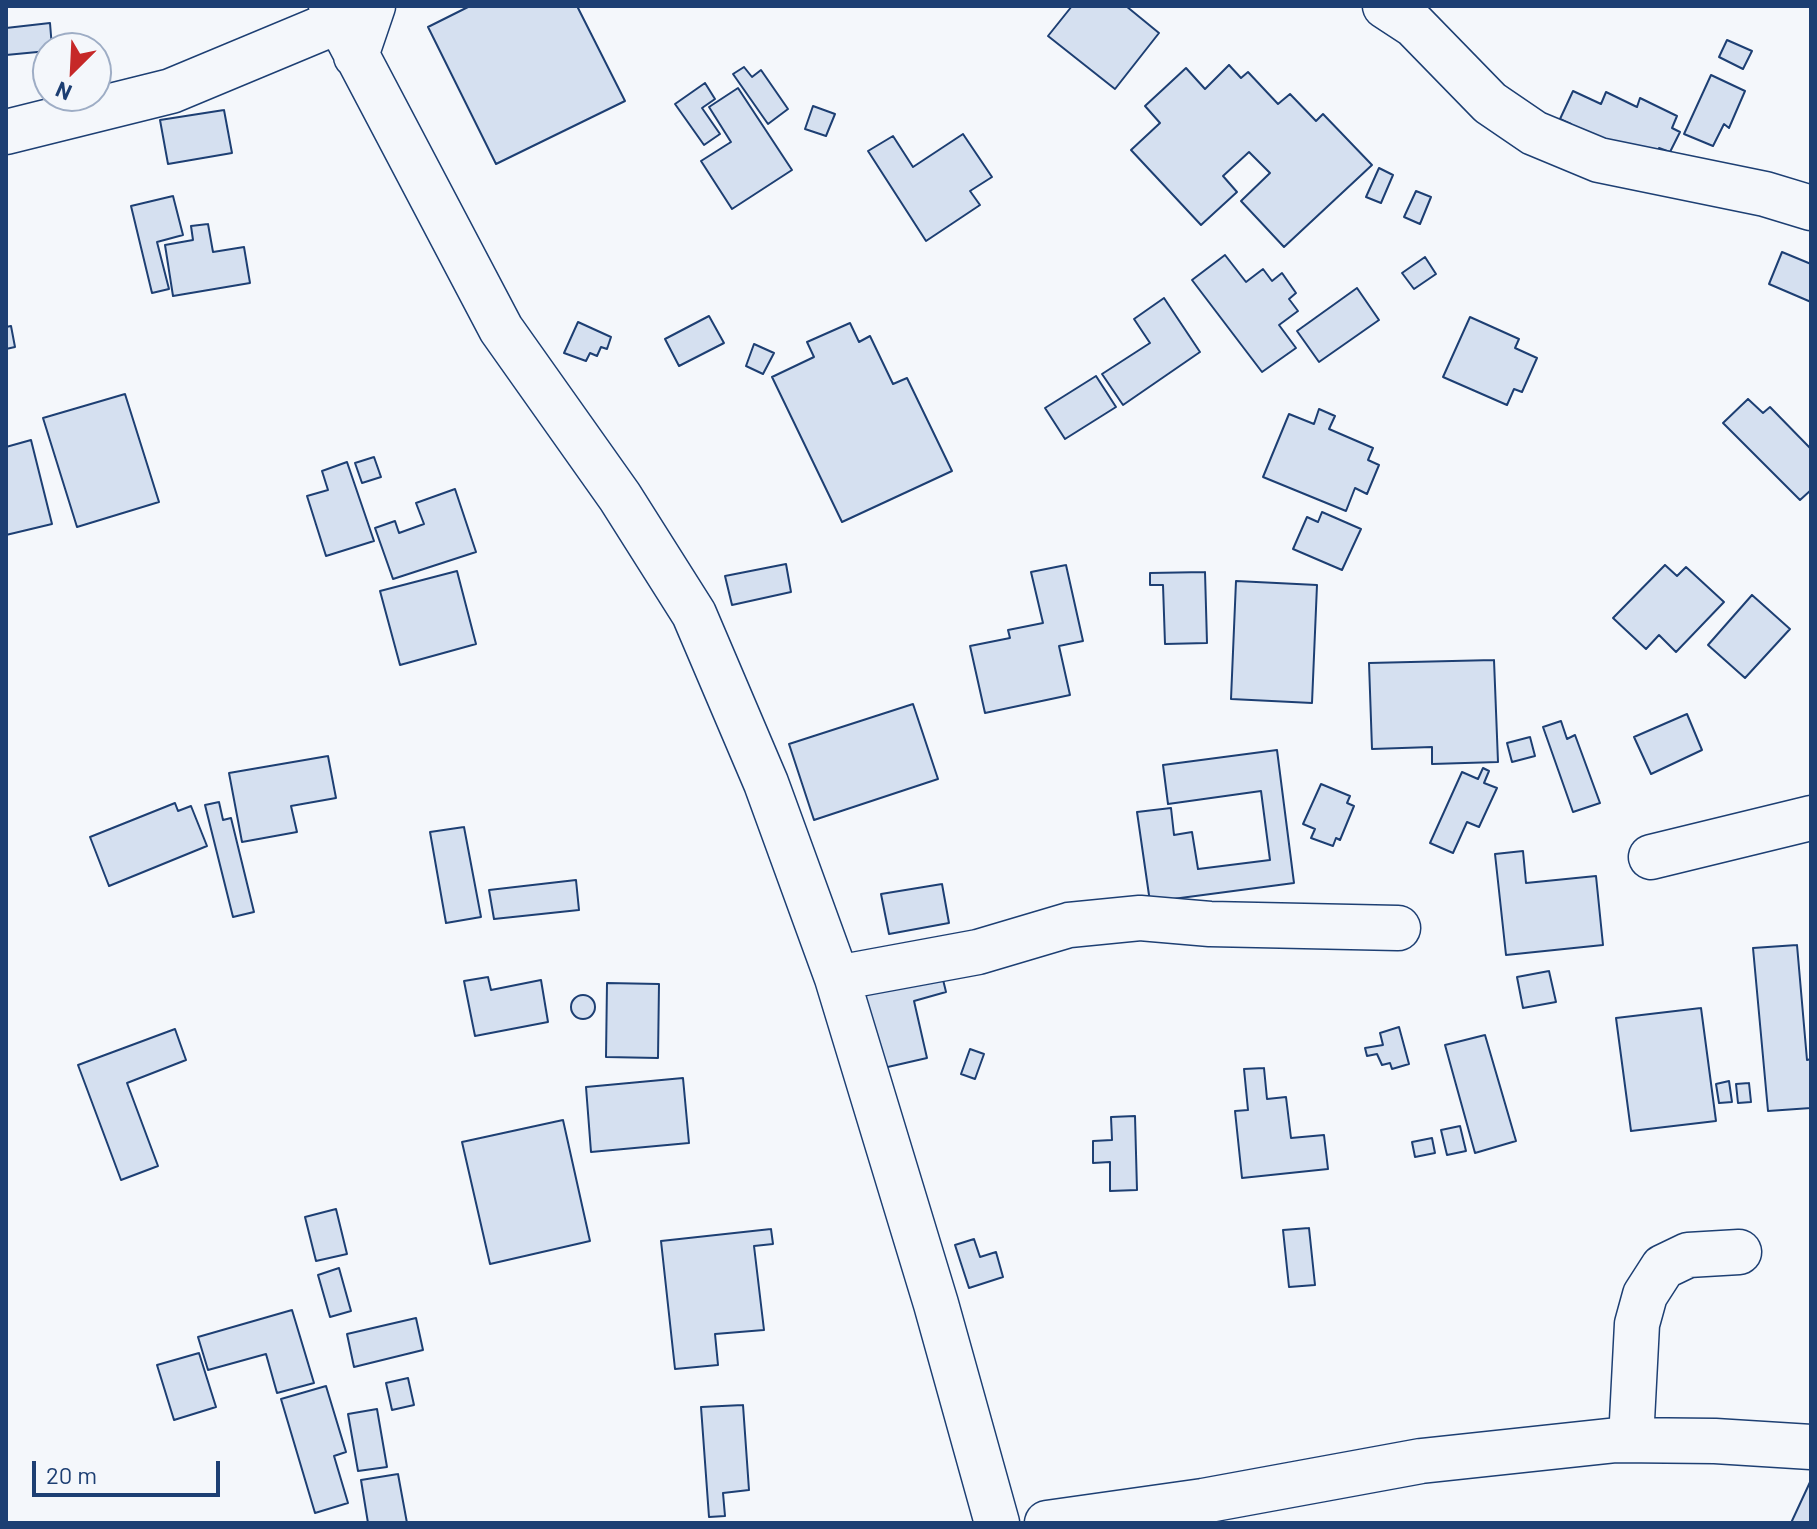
<!DOCTYPE html>
<style>
body{margin:0}
#map{position:relative;width:1817px;height:1529px;overflow:hidden;background:#f4f7fb;font-family:Barlow,sans-serif}
canvas{display:block}
.frame{position:absolute;inset:0;border:8px solid #1d3f73;pointer-events:none}
.north{position:absolute;left:32px;top:32px;width:80px;height:80px;box-sizing:border-box;background:#f4f7fb;border:2px solid #9eadc5;border-radius:50%;rotate:204deg;font-size:22px;font-weight:700;line-height:32px;text-align:center;color:#1d3f73}
.north::after{content:'';display:block;margin:auto;width:28px;height:36px;background:#c62828;clip-path:polygon(50% 0,100% 100%,50% 72%,0 100%)}
.scale{position:absolute;left:32px;top:1461px;width:188px;height:36px;box-sizing:border-box;border:4px solid #1d3f73;border-top:0;padding-left:10px;font-size:24px;line-height:28px;white-space:nowrap;color:#1d3f73;-webkit-text-stroke:6px #f4f7fb;paint-order:stroke}
</style>
<div id="map">
<canvas width="1817" height="1529"></canvas>
<div class="frame"></div>
<div class="north">N</div>
<div class="scale">20 m</div>
</div>
<script>
const context = document.querySelector('canvas').getContext('2d');
context.lineJoin = 'round';
function fillPath(path, color) { context.fillStyle = color; context.fill(path, 'evenodd'); }
const poly = rows => new Path2D(rows.map(r => 'M' + r).join(''));
function trace(path, color, width, dash) { context.strokeStyle = color; context.lineWidth = width; context.lineCap = dash ? 'butt' : 'round'; context.setLineDash(dash || []); context.stroke(path); }
const building = poly([
 [470,6,577,6,625,101,496,164,428,27,470,6],
 [1072,6,1126,6,1159,33,1115,89,1048,36,1072,6],
 [50,23,52,48,48,51,6,55,6,28,50,23],
 [1727,40,1752,51,1743,69,1719,57,1727,40],
 [1229,65,1241,78,1248,72,1278,104,1290,94,1316,121,1323,114,1372,165,1284,247,1241,201,1270,173,1249,152,1223,176,1237,192,1201,225,1131,150,1160,123,1145,106,1186,68,1205,89,1229,65],
 [744,67,752,77,761,70,788,109,768,124,733,74,744,67],
 [1711,75,1745,91,1729,128,1724,124,1713,146,1684,134,1711,75],
 [705,83,715,99,702,108,720,134,704,145,675,104,705,83],
 [738,88,792,170,732,209,701,161,731,142,709,107,738,88],
 [1573,91,1601,104,1606,92,1637,107,1640,98,1677,116,1672,128,1680,132,1670,152,1659,148,1655,158,1562,143,1571,124,1560,119,1573,91],
 [813,106,835,114,826,136,805,129,813,106],
 [224,110,232,153,168,164,160,120,224,110],
 [963,134,992,177,970,191,980,205,926,241,868,151,893,136,913,167,963,134],
 [1379,168,1393,175,1381,203,1366,197,1379,168],
 [1416,191,1431,197,1420,224,1404,217,1416,191],
 [173,196,183,235,157,242,169,289,152,293,131,206,173,196],
 [208,224,213,252,244,247,250,283,173,296,165,245,193,240,191,226,208,224],
 [1782,252,1811,264,1811,302,1769,284,1782,252],
 [1225,255,1246,282,1263,269,1272,281,1282,273,1296,293,1289,299,1298,311,1279,325,1296,348,1262,372,1192,280,1225,255],
 [1425,257,1436,274,1414,289,1402,273,1425,257],
 [1357,288,1379,320,1319,362,1297,331,1357,288],
 [1164,298,1200,352,1123,405,1102,374,1150,343,1134,319,1164,298],
 [709,316,724,343,679,366,665,339,709,316],
 [1470,317,1519,339,1515,348,1537,358,1522,392,1514,389,1507,405,1443,377,1470,317],
 [578,322,611,337,607,349,601,347,597,356,590,353,586,361,564,353,578,322],
 [850,323,859,342,870,336,893,384,907,378,952,471,842,522,772,377,814,357,807,342,850,323],
 [11,326,15,347,6,349,6,327,11,326],
 [754,344,774,353,763,374,746,366,754,344],
 [1096,376,1116,407,1065,439,1045,408,1096,376],
 [125,394,159,502,77,527,43,418,125,394],
 [1748,399,1763,413,1770,407,1811,449,1811,490,1800,500,1723,423,1748,399],
 [1319,409,1335,416,1329,429,1373,448,1368,460,1379,465,1367,494,1355,488,1346,511,1263,477,1289,414,1314,424,1319,409],
 [31,440,52,524,6,535,6,447,31,440],
 [374,457,381,477,362,483,355,463,374,457],
 [347,462,374,541,326,556,307,496,328,490,322,471,347,462],
 [455,489,476,552,393,579,375,528,395,521,399,533,424,524,416,503,455,489],
 [1322,512,1361,529,1342,570,1293,549,1307,517,1318,522,1322,512],
 [786,564,791,592,732,605,725,576,786,564],
 [1066,565,1083,641,1059,646,1070,695,985,713,970,646,1010,638,1008,630,1043,623,1031,572,1066,565],
 [1665,565,1677,576,1686,567,1724,602,1676,652,1659,635,1646,649,1613,618,1665,565],
 [457,571,476,644,400,665,380,591,457,571],
 [1205,572,1207,643,1165,644,1163,585,1150,585,1150,573,1205,572],
 [1236,581,1317,585,1312,703,1231,699,1236,581],
 [1752,595,1790,629,1745,678,1708,645,1752,595],
 [1494,660,1498,762,1432,764,1432,747,1372,749,1369,663,1494,660],
 [913,704,938,779,814,820,789,744,913,704],
 [1687,714,1702,750,1651,774,1634,737,1687,714],
 [1561,721,1567,739,1575,735,1600,803,1573,812,1543,727,1561,721],
 [1530,737,1535,756,1512,762,1507,743,1530,737],
 [1277,750,1294,883,1150,902,1137,812,1171,808,1174,835,1192,832,1198,869,1270,860,1261,791,1168,804,1163,765,1277,750],
 [328,756,336,798,291,806,297,832,242,842,229,773,328,756],
 [1483,768,1489,771,1484,783,1497,788,1479,827,1467,822,1453,853,1430,843,1462,772,1478,779,1483,768],
 [1321,784,1350,796,1347,803,1354,806,1340,840,1336,838,1333,846,1311,838,1315,829,1303,824,1321,784],
 [219,802,223,820,231,818,254,912,233,917,205,805,219,802],
 [175,803,178,811,191,806,207,846,109,886,90,837,175,803],
 [464,827,481,917,446,923,430,832,464,827],
 [1523,851,1526,883,1596,876,1603,945,1506,955,1495,854,1523,851],
 [576,880,579,910,494,919,489,890,576,880],
 [942,884,949,923,889,934,881,894,942,884],
 [1797,945,1807,1060,1811,1059,1811,1108,1768,1111,1753,948,1797,945],
 [939,963,946,992,914,1001,927,1058,879,1069,857,981,939,963],
 [1549,971,1556,1002,1523,1008,1517,977,1549,971],
 [488,977,491,990,541,980,548,1022,475,1036,464,981,488,977],
 [607,983,659,984,658,1058,606,1057,607,983],
 '571 1007a12 12 0 1 1 24 0a12 12 0 1 1-24 0Z',
 [1701,1008,1716,1121,1631,1131,1616,1018,1701,1008],
 [1399,1027,1409,1064,1392,1069,1390,1063,1382,1065,1377,1054,1367,1056,1365,1048,1383,1045,1380,1033,1399,1027],
 [175,1029,186,1060,127,1083,158,1166,121,1180,78,1065,175,1029],
 [1485,1035,1516,1141,1475,1153,1445,1045,1485,1035],
 [970,1049,984,1054,975,1079,961,1074,970,1049],
 [1264,1068,1267,1099,1286,1097,1291,1138,1324,1135,1328,1169,1242,1178,1235,1111,1248,1110,1244,1069,1264,1068],
 [683,1078,689,1143,591,1152,586,1087,683,1078],
 [1729,1081,1732,1102,1719,1103,1716,1084,1729,1081],
 [1749,1083,1751,1102,1738,1103,1736,1084,1749,1083],
 [1135,1116,1137,1190,1110,1191,1110,1162,1093,1163,1093,1141,1112,1140,1111,1117,1135,1116],
 [563,1120,590,1241,490,1264,462,1142,563,1120],
 [1460,1126,1466,1151,1447,1155,1441,1130,1460,1126],
 [1432,1138,1435,1153,1415,1157,1412,1142,1432,1138],
 [336,1209,347,1254,316,1261,305,1217,336,1209],
 [1309,1228,1315,1285,1289,1287,1283,1230,1309,1228],
 [771,1229,773,1244,754,1246,764,1330,715,1334,718,1365,675,1369,661,1241,771,1229],
 [974,1239,980,1257,996,1252,1003,1277,969,1288,955,1245,974,1239],
 [339,1268,351,1311,330,1317,318,1275,339,1268],
 [292,1310,314,1383,277,1393,266,1354,208,1370,198,1337,292,1310],
 [416,1318,423,1350,354,1367,347,1334,416,1318],
 [199,1353,216,1407,174,1420,157,1365,199,1353],
 [408,1378,414,1405,392,1410,386,1383,408,1378],
 [326,1386,346,1452,334,1456,348,1503,315,1513,281,1399,326,1386],
 [743,1405,749,1490,723,1493,725,1516,709,1517,701,1407,743,1405],
 [377,1409,387,1467,358,1471,348,1414,377,1409],
 [398,1474,407,1523,368,1523,361,1480,398,1474],
 [1811,1480,1811,1523,1791,1523,1811,1480]
]);
fillPath(building, '#d5e0f0');
trace(building, '#1d3f73', 2);
const minor = poly([
 [331,6,501,329,620,497,694,614,766,783,837,978,936,1304,997,1523],
 [1385,6,1414,25,1490,103,1534,133,1599,160,1765,194,1811,208],
 [356,56,373,6],
 [6,132,171,91,339,21],
 [1651,857,1811,818],
 [837,978,978,952,1069,925,1140,918,1210,924,1398,928],
 [1631,1440,1637,1324,1645,1295,1663,1267,1688,1255,1739,1252],
 [1047,1523,1203,1501,1421,1461,1617,1440,1715,1441,1811,1447]
]);
trace(minor, '#1d3f73', 47);
trace(minor, '#f4f7fb', 44);
</script>
